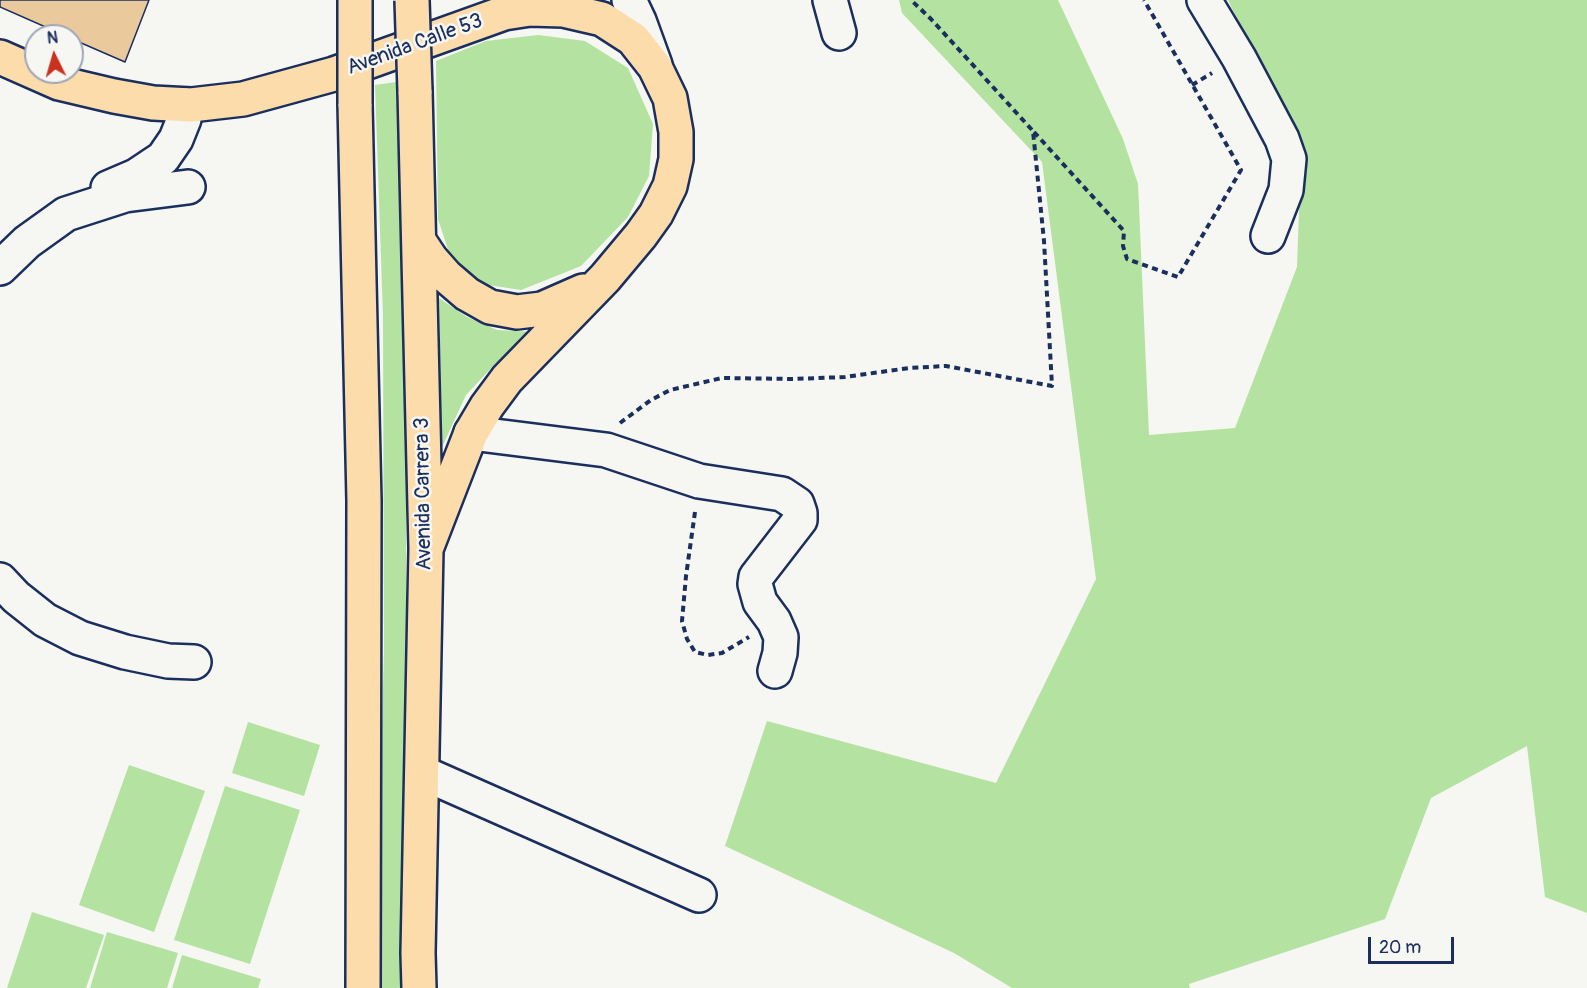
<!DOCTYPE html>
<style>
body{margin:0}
#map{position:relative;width:1587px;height:988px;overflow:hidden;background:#f6f6f2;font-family:Pangolin,sans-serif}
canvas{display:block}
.north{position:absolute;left:24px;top:24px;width:60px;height:60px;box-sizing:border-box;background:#f6f6f2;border:2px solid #9ea6b7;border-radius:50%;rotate:355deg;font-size:16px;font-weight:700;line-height:24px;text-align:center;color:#1b2f5e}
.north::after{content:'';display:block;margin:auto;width:21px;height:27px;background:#c8321e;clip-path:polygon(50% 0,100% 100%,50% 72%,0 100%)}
.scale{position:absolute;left:1368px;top:937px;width:86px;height:27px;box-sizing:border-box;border:3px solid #1b2f5e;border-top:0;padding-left:8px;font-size:18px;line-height:21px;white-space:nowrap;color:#1b2f5e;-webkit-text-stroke:4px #f6f6f2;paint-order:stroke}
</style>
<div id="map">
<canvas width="1587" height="988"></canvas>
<div class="north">N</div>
<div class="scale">20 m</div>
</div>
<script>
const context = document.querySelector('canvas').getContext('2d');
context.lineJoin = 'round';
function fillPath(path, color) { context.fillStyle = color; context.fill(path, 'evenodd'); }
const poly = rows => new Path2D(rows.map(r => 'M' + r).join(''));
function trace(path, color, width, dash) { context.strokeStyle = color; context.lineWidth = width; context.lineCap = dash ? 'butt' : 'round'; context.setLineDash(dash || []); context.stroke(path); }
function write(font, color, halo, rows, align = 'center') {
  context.font = font + ' Pangolin,sans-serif'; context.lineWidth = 5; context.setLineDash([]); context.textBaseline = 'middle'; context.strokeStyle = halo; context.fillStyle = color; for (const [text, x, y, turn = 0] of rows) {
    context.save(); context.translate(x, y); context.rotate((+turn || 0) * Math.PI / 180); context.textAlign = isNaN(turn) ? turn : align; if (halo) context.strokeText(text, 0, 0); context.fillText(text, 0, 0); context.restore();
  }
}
fillPath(poly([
 [899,0,1058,0,1123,139,1138,184,1149,435,1235,428,1297,267,1301,157,1228,0,1587,0,1587,913,1545,897,1527,746,1431,798,1385,919,1189,984,1190,988,1012,988,954,953,725,846,767,721,996,783,1096,579,1042,162,902,13],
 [538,35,585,41,628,68,653,124,649,176,628,217,581,266,521,290,475,283,451,259,438,219,436,61,486,41],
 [396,82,404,246,406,326,406,650,403,988,375,988,384,650,383,316,375,85],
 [439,298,467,317,497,330,534,332,494,365,466,395,442,447],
 [248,722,320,745,304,796,232,773],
 [129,765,205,791,154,932,79,905],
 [225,786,300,810,250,964,174,940],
 [32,912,104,935,86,988,7,988],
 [107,932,178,953,167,988,90,988],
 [182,955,261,979,258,988,172,988]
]), '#b4e2a0');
const building = poly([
 [0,0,149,0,125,62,72,39,72,36,66,36,0,7,0,0]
]);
fillPath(building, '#eaca9c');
trace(building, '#1b2f5e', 1.5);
const minor = poly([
 [629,0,639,21,655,65],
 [830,0,839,33],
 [1204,0,1239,58,1282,139,1289,159,1286,190,1268,236],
 [108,188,136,176,163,158,176,139,184,119,185,105],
 [0,268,27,242,66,214,125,195,188,187],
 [471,433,606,450,699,481,782,494,797,504,800,513,800,520,756,577,755,584,760,602,774,621,781,637,780,653,775,671],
 [0,580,16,597,45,620,80,638,125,652,168,661,194,662],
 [423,773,699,895]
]);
const major = poly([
 [0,57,59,83,114,96,153,103,191,105,243,99,334,74,504,13,530,9,563,10,602,19,633,39,655,67,670,98,676,132,676,159,670,186,656,214,641,235,605,278,507,379,487,406,471,433,426,549],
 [415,91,426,549,418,953,419,988],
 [355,104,364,501,363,988],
 [419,241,431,259,446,276,467,294,490,307,517,312,542,309,583,291]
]);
trace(minor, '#1b2f5e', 38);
trace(major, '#1b2f5e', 38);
trace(poly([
 [1192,85,1212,73],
 [1034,132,1124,231,1123,246,1127,259,1178,277,1241,170,1144,0],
 [620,423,651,400,670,390,722,378,793,379,845,377,909,368,946,366,1052,386,1044,241,1033,131,931,19,911,0],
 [695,512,686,576,682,621,687,639,695,652,708,655,722,653,749,637]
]), '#1b2f5e', 4, [6, 4.5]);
trace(minor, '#f6f6f2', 33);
trace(major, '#fddcac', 33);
const majorBridge = poly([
 [412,0,415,91],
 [355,104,355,0]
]);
trace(majorBridge, '#1b2f5e', 38, []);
trace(majorBridge, '#fddcac', 33);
write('21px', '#1b2f5e', '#f6f6f2', [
 ["Avenida Calle 53",415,45,-20],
 ["Avenida Carrera 3",424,494,-91]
]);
</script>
